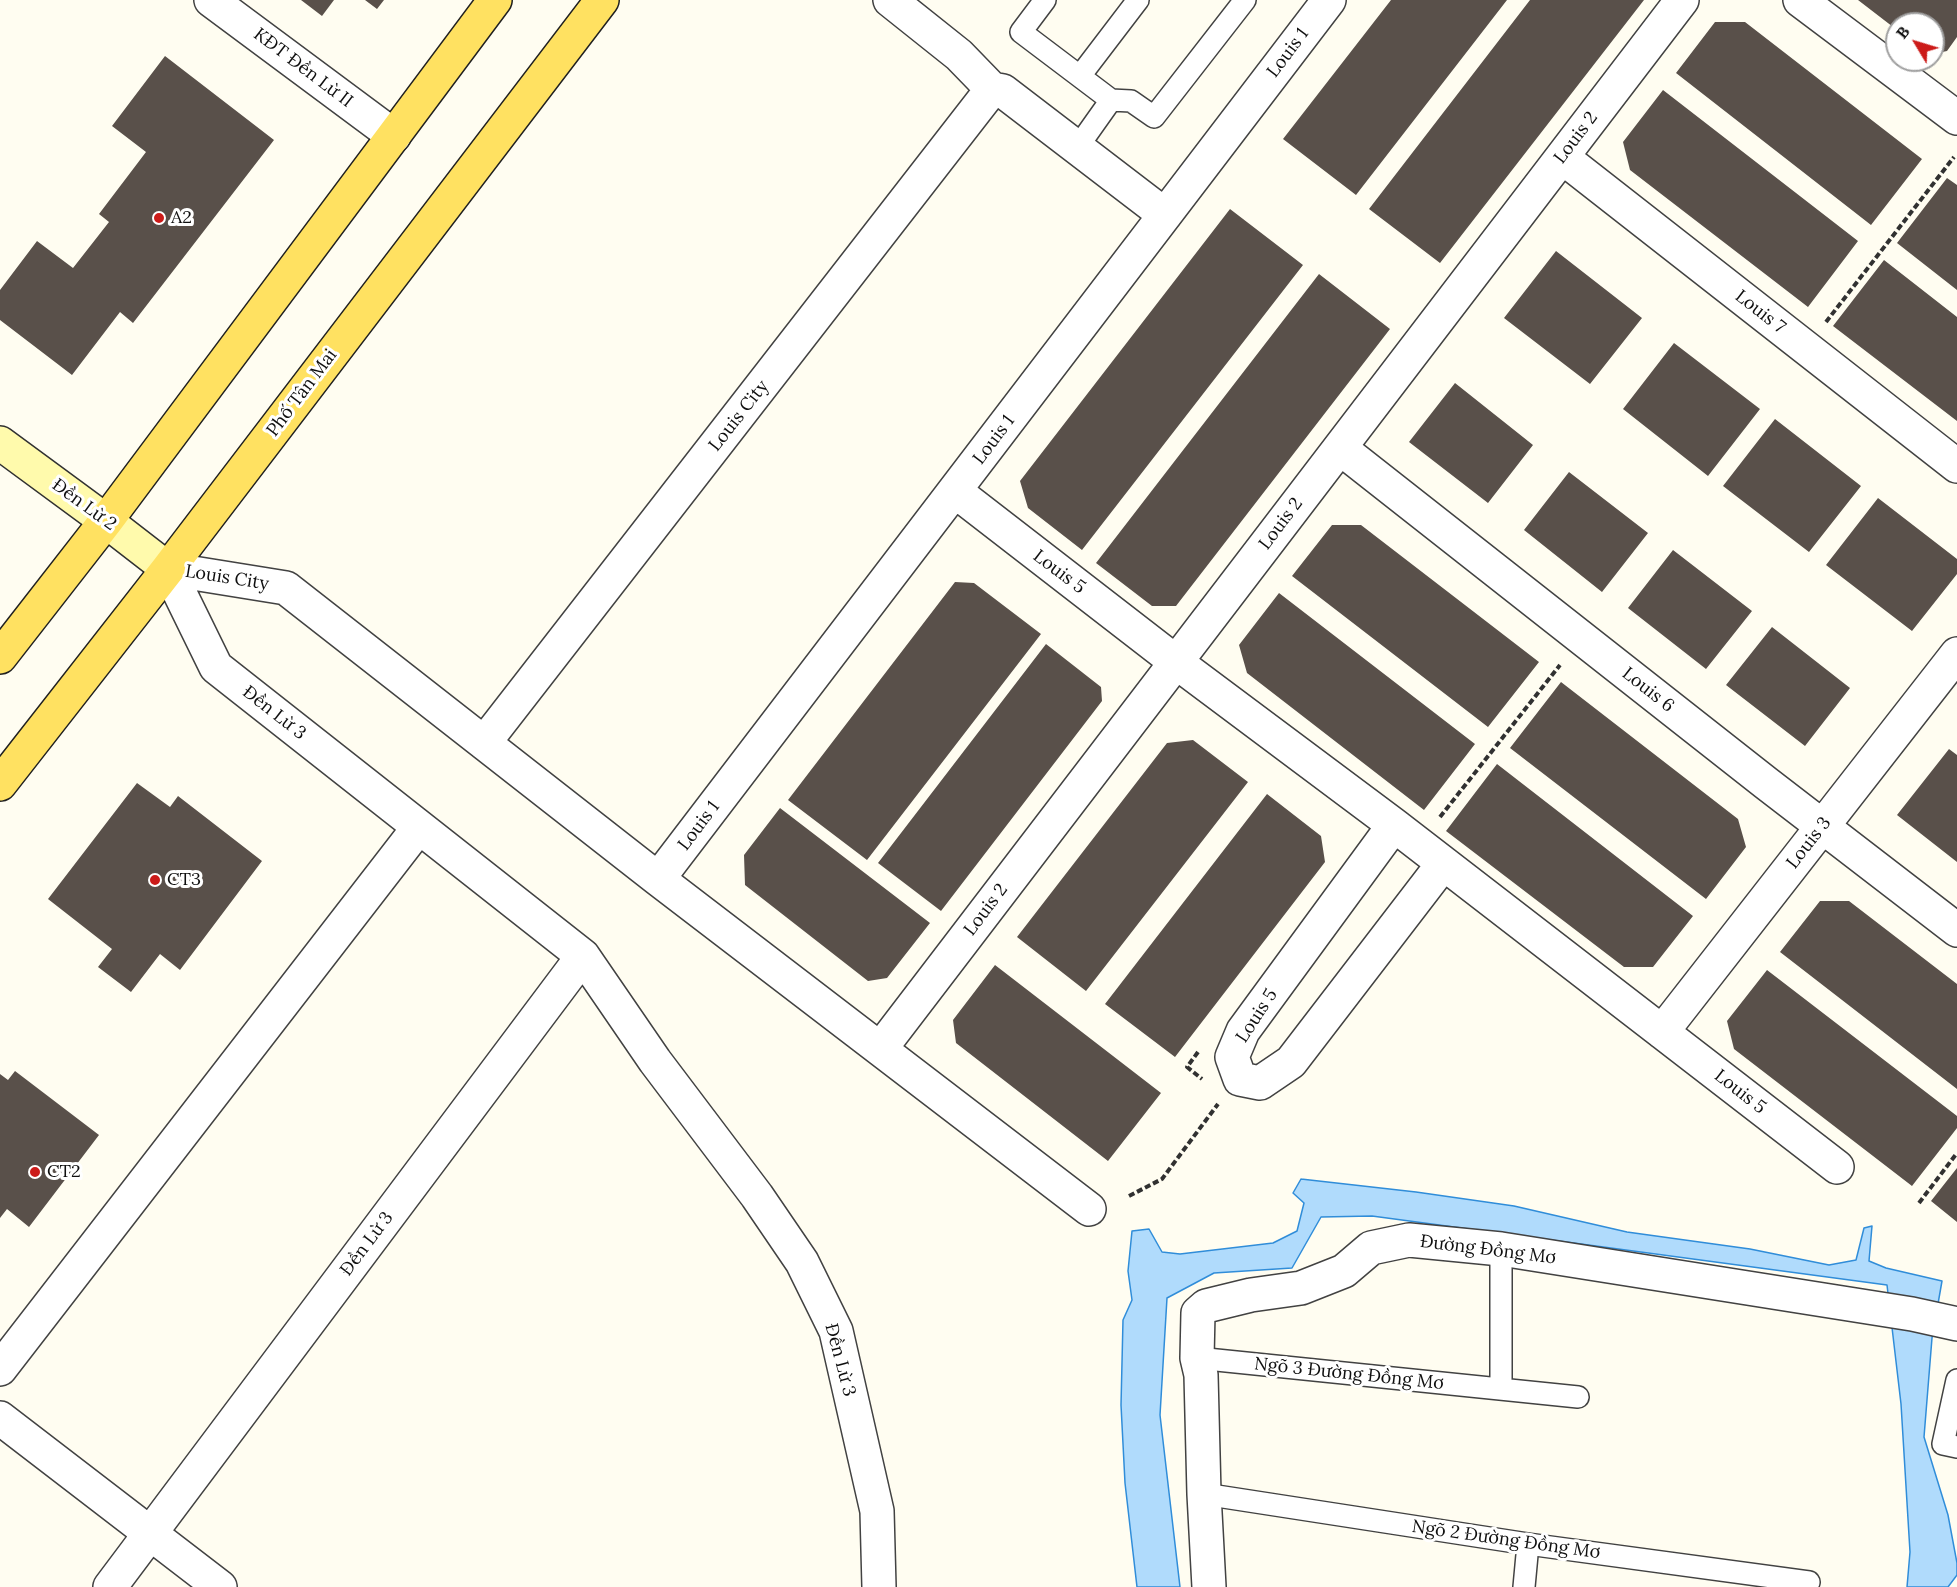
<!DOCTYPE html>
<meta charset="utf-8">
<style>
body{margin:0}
#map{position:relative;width:1957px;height:1587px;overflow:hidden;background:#fffdf1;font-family:Lora,serif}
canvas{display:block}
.north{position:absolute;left:1885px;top:12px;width:60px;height:60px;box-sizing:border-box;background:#fff;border:2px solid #9f9f9f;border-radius:50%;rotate:308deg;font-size:16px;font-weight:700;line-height:24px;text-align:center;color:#0f0f0f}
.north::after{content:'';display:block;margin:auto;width:21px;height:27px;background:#cc1b19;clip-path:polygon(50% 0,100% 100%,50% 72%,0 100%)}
</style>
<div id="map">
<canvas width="1957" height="1587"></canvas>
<div class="north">B</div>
</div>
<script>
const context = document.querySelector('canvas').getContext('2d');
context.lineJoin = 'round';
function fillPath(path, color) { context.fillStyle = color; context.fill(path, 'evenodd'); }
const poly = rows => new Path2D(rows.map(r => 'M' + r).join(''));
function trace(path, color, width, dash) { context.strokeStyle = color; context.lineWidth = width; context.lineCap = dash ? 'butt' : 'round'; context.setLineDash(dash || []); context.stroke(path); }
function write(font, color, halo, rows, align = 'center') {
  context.font = font + ' Lora,serif'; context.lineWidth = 6; context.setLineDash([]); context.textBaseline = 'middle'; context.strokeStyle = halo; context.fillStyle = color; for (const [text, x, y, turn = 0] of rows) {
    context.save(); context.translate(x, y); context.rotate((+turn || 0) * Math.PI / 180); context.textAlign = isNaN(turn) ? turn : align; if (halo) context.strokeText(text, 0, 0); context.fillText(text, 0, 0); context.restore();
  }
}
const water = poly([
 [1301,1179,1416,1192,1514,1206,1627,1232,1750,1249,1829,1265,1856,1260,1864,1228,1872,1226,1869,1261,1886,1268,1942,1281,1932,1338,1924,1437,1948,1515,1957,1563,1957,1575,1948,1587,1907,1587,1910,1552,1901,1404,1887,1285,1372,1216,1321,1217,1292,1268,1214,1273,1167,1298,1160,1415,1180,1587,1137,1587,1125,1483,1121,1405,1123,1320,1132,1300,1128,1271,1132,1231,1149,1229,1162,1252,1180,1254,1273,1243,1297,1231,1304,1203,1293,1193,1301,1179]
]);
fillPath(water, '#b0dbfc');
trace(water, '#308dd9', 1.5);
fillPath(poly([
 [301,0,334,0,322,16],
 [365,0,384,0,377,9],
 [1391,0,1507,0,1356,195,1283,139],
 [1530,0,1644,0,1440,263,1369,209],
 [1858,0,1957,0,1957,37,1947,51,1933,54,1933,24,1897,24,1897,30],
 [1715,22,1745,22,1922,159,1871,225,1676,73],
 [165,56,274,140,133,323,120,312,72,375,0,320,0,290,37,241,73,268,109,222,99,214,146,152,112,126],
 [1663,90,1858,241,1808,307,1630,170,1623,142],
 [1947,178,1957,185,1957,290,1897,243],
 [1230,209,1303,265,1082,550,1028,508,1020,481],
 [1556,251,1642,318,1590,384,1504,318],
 [1884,260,1957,317,1957,421,1833,326],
 [1319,274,1390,329,1176,606,1152,606,1096,563],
 [1674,343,1760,409,1708,476,1623,409],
 [1455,383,1533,445,1488,503,1409,442],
 [1775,419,1861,486,1809,552,1723,486],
 [1569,472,1648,533,1602,592,1524,530],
 [1878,498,1957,559,1957,574,1912,631,1826,565],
 [1332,525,1361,525,1539,662,1488,727,1292,576],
 [1673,550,1752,611,1706,669,1628,608],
 [955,582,974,583,1041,634,867,860,788,800],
 [1279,593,1475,744,1424,810,1247,673,1239,645],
 [1772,627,1850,688,1805,746,1726,685],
 [1046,644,1101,687,1102,701,941,911,878,863],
 [1561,682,1738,819,1746,847,1706,899,1510,748],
 [1193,740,1248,782,1086,991,1017,937,1167,743],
 [1949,749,1957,755,1957,862,1897,815],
 [1497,764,1693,916,1653,967,1624,967,1446,831],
 [137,783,170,807,178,796,262,861,180,970,160,954,131,992,98,967,112,949,48,899],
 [1267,794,1321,836,1325,862,1175,1057,1105,1004],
 [780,808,930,923,887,978,868,981,745,885,744,855],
 [1820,901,1849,901,1957,984,1957,1089,1780,952],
 [995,965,1161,1093,1108,1161,956,1043,953,1020],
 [1767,970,1957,1116,1957,1128,1912,1186,1734,1049,1727,1021],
 [15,1071,99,1135,29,1227,7,1209,0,1218,0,1074,8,1080],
 [1957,1168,1957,1222,1931,1201]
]), '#59504a');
const lane = poly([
 [1045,0,1021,32,1111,100,1131,101,1154,117,1245,0],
 [1080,76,1138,0],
 [1077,148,1111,100],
 [1501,1249,1501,1389],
 [1197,1358,1578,1397],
 [1957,1380,1943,1444,1957,1447],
 [1204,1494,1528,1544,1809,1582],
 [1524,1587,1528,1544]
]);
const street = poly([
 [211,0,394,136],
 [890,0,959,55,992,89,1003,91,1165,215],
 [1800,0,1957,118],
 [1562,157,1957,466],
 [1340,448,1766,783,1957,930],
 [955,491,1176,662,1394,825,1837,1167],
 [168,569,216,667,583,956,655,1061,757,1196,802,1262,836,1331,877,1511,879,1587],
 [168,569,286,588,658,879,1089,1209],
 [484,743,992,89],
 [1394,825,1243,1031,1232,1057,1240,1079,1260,1083,1291,1062,1443,864],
 [658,879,1329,0],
 [1662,1032,1957,654],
 [881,1048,1682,0],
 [0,1369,419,827],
 [0,1418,220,1587],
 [110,1587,583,956],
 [1209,1587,1204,1494,1201,1375,1197,1358,1198,1313,1206,1306,1251,1295,1301,1288,1344,1271,1371,1248,1409,1240,1501,1249,1912,1314,1957,1324]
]);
const secondary = poly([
 [0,443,106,521,168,569]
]);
const primary = poly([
 [0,657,106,521,495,0],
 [0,784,168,569,602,0]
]);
trace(lane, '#424242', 24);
trace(street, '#424242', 36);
trace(secondary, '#313131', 36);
trace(primary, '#202020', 36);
trace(poly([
 [1826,322,1954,157],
 [1440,817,1560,665],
 [1198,1052,1187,1067,1202,1079],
 [1129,1196,1162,1179,1218,1104],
 [1919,1203,1957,1153]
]), '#313131', 4, [6, 3]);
trace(lane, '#fff', 21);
trace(street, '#fff', 33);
trace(secondary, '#fffaac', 33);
trace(primary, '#ffe161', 33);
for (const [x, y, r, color] of [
 [159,218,6,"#cc1b19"],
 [155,880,6,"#cc1b19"],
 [35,1172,6,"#cc1b19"]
]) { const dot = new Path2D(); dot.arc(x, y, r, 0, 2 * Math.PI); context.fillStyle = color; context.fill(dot); trace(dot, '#fff', 2); }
write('18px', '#0f0f0f', '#fff', [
 ["Louis 1",1288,53,-53],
 ["KĐT Đền Lừ II",303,68,37],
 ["Louis 2",1576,138,-53],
 ["Louis 7",1760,312,38],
 ["Phố Tân Mai",302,393,-53],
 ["Louis City",739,416,-52],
 ["Louis 1",994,440,-53],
 ["Đền Lừ 2",84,505,36],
 ["Louis 2",1281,524,-53],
 ["Louis 5",1059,572,37],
 ["Louis City",227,578,9],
 ["Louis 6",1648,690,38],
 ["Đền Lừ 3",274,713,38],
 ["Louis 1",699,826,-53],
 ["Louis 3",1809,843,-52],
 ["Louis 2",986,910,-53],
 ["Louis 5",1257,1016,-57],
 ["Louis 5",1740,1092,38],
 ["Đền Lừ 3",367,1244,-53],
 ["Đường Đồng Mơ",1488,1250,7],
 ["Đền Lừ 3",840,1360,75],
 ["Ngõ 3 Đường Đồng Mơ",1349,1374,6],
 ["Ngõ 2 Đường Đồng Mơ",1506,1540,8]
]);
write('18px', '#0f0f0f', '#fff', [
 ["A2",171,218],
 ["CT3",167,880],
 ["CT2",47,1172]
], 'left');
</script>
